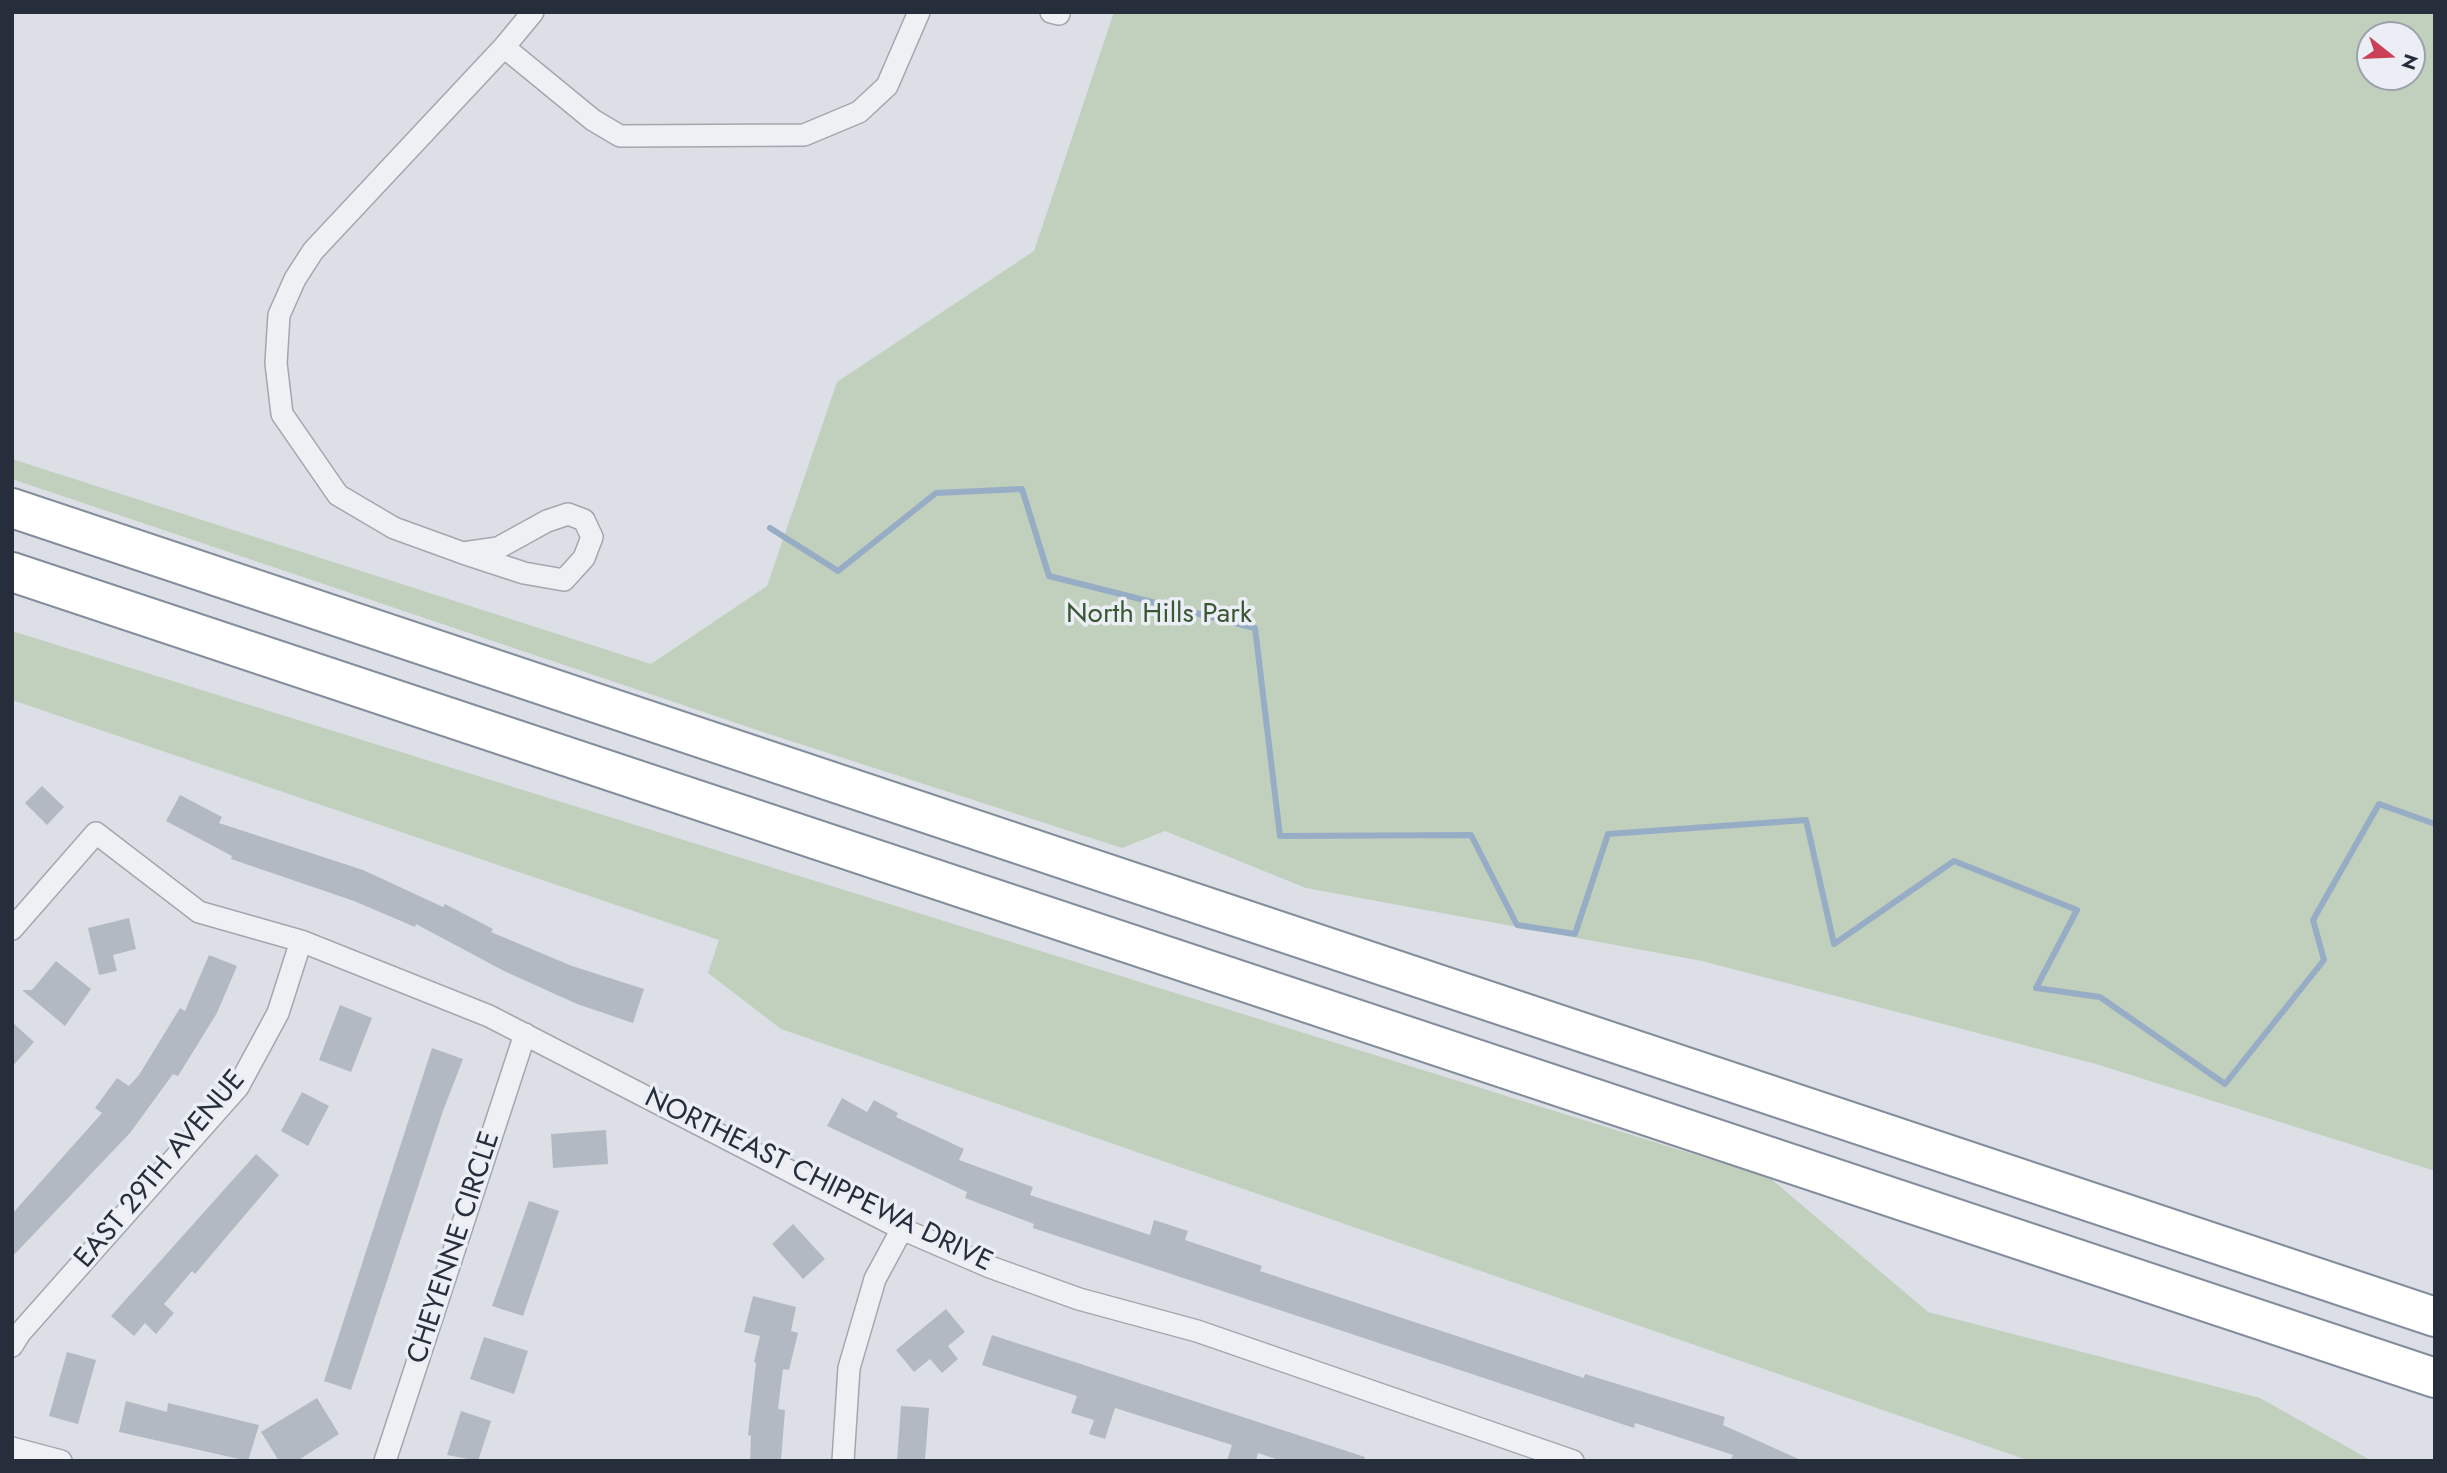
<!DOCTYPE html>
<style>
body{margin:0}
#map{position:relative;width:2447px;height:1473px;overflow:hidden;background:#dce0e6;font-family:Jost,sans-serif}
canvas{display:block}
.frame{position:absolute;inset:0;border:14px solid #262e3b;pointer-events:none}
.north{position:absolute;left:2356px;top:21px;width:70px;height:70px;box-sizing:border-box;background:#ebeef4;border:2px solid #9ca1aa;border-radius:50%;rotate:108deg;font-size:19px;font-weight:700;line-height:28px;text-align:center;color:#262e3b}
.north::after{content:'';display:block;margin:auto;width:24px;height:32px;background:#ca4155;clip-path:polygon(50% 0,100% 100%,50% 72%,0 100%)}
</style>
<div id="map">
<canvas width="2447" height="1473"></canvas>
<div class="frame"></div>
<div class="north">N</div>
</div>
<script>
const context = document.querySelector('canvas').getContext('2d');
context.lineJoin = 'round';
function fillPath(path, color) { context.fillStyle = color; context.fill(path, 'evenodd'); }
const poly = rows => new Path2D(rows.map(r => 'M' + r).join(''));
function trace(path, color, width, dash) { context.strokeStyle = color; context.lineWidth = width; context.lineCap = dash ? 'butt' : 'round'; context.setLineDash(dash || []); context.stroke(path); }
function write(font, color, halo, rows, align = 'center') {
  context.font = font + ' Jost,sans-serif'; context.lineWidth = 7; context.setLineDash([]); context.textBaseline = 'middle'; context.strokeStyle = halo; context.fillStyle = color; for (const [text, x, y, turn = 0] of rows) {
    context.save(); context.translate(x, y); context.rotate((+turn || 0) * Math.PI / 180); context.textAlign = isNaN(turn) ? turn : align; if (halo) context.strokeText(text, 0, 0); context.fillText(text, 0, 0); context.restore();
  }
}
fillPath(poly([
 [1114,12,2435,12,2435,1171,2096,1064,1702,961,1306,888,1165,831,1122,848,766,733,12,479,12,459,651,664,767,586,837,382,1034,251],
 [2370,35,2412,35,2412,77,2370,77],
 [12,631,1770,1178,1928,1312,2260,1398,2372,1461,2030,1461,781,1029,708,973,719,940,12,700]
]), '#c1cfbd');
trace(poly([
 [770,528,838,571,936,493,1022,489,1049,576,1255,628,1280,836,1471,835,1517,925,1575,934,1608,834,1806,820,1834,944,1954,861,2077,910,2036,988,2100,997,2225,1084,2324,960,2313,920,2379,804,2435,824]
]), '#97adc6', 6);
fillPath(poly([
 [42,786,64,807,47,825,25,803],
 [180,795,222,817,219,823,363,870,443,907,445,904,493,929,491,932,572,966,644,989,633,1023,577,1004,504,971,416,924,415,927,354,901,231,859,232,856,166,821],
 [129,918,136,949,113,955,117,971,99,975,88,928],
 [209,955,237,966,217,1013,178,1076,173,1074,130,1133,12,1257,12,1214,102,1113,95,1108,117,1078,129,1086,139,1075,180,1008,185,1011],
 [56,961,91,989,65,1026,22,990,32,990],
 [340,1005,372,1018,351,1072,319,1060],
 [12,1022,34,1042,12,1067],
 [432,1048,463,1059,443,1111,351,1390,324,1381],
 [302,1092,329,1106,308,1146,281,1131],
 [842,1098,867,1112,874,1100,898,1113,896,1117,964,1149,959,1160,1033,1187,1030,1195,1150,1235,1154,1220,1188,1231,1185,1240,1262,1266,1260,1271,1584,1378,1585,1374,1725,1417,1723,1425,1803,1461,1730,1461,1733,1455,1635,1423,1634,1428,1033,1228,1034,1224,965,1198,967,1192,827,1126],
 [606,1130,608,1164,553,1168,551,1134],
 [256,1154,279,1175,195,1274,192,1271,164,1304,174,1313,156,1334,145,1323,134,1336,111,1316],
 [529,1201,559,1211,523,1316,492,1306],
 [793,1224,825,1259,803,1279,772,1244],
 [753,1296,796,1307,791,1331,798,1333,789,1370,783,1369,778,1409,785,1410,781,1461,750,1461,751,1436,748,1435,756,1363,754,1362,760,1336,744,1332],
 [946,1309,965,1332,948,1346,958,1359,942,1373,930,1359,914,1372,896,1350],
 [992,1335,1365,1457,1364,1461,1282,1461,1258,1453,1256,1461,1227,1461,1232,1445,1115,1408,1105,1439,1089,1434,1094,1420,1071,1413,1077,1396,982,1365],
 [484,1337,528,1351,514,1394,470,1379],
 [67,1352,96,1360,78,1424,49,1416],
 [317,1398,339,1434,297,1461,279,1461,261,1432],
 [126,1401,167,1412,168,1403,259,1425,248,1461,119,1432],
 [901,1406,929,1408,925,1461,897,1461],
 [461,1411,491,1421,478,1461,447,1455]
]), '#b3b9c2');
const street = poly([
 [1051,12,1059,14],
 [504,47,593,120,620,136,804,135,859,112,887,86,919,12],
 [463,553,498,548,547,521,568,514,584,520,592,537,584,558,564,580,524,573,463,553,394,528,338,495,282,414,276,363,279,315,295,279,313,251,504,47,533,12],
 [12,929,96,833,199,912,301,941,489,1016,902,1229,990,1267,1079,1299,1197,1331,1573,1461],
 [12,1346,20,1333,238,1087,278,1013,301,941],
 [12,1448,61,1461],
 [385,1461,525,1034],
 [843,1461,849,1368,875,1279,902,1229]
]);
const highway = poly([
 [12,508,2435,1317],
 [12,572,2435,1378]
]);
trace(street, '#a2a7af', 24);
trace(highway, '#838d9c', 42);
trace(street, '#eef0f4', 21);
trace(highway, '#fff', 38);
write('28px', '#3a5734', '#ebeef4', [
 ["North Hills Park",1159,615]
]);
write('28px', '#262e3b', '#ebeef4', [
 ["EAST 29TH AVENUE",161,1170,-50],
 ["NORTHEAST CHIPPEWA DRIVE",818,1181,26],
 ["CHEYENNE CIRCLE",455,1248,-72]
]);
</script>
